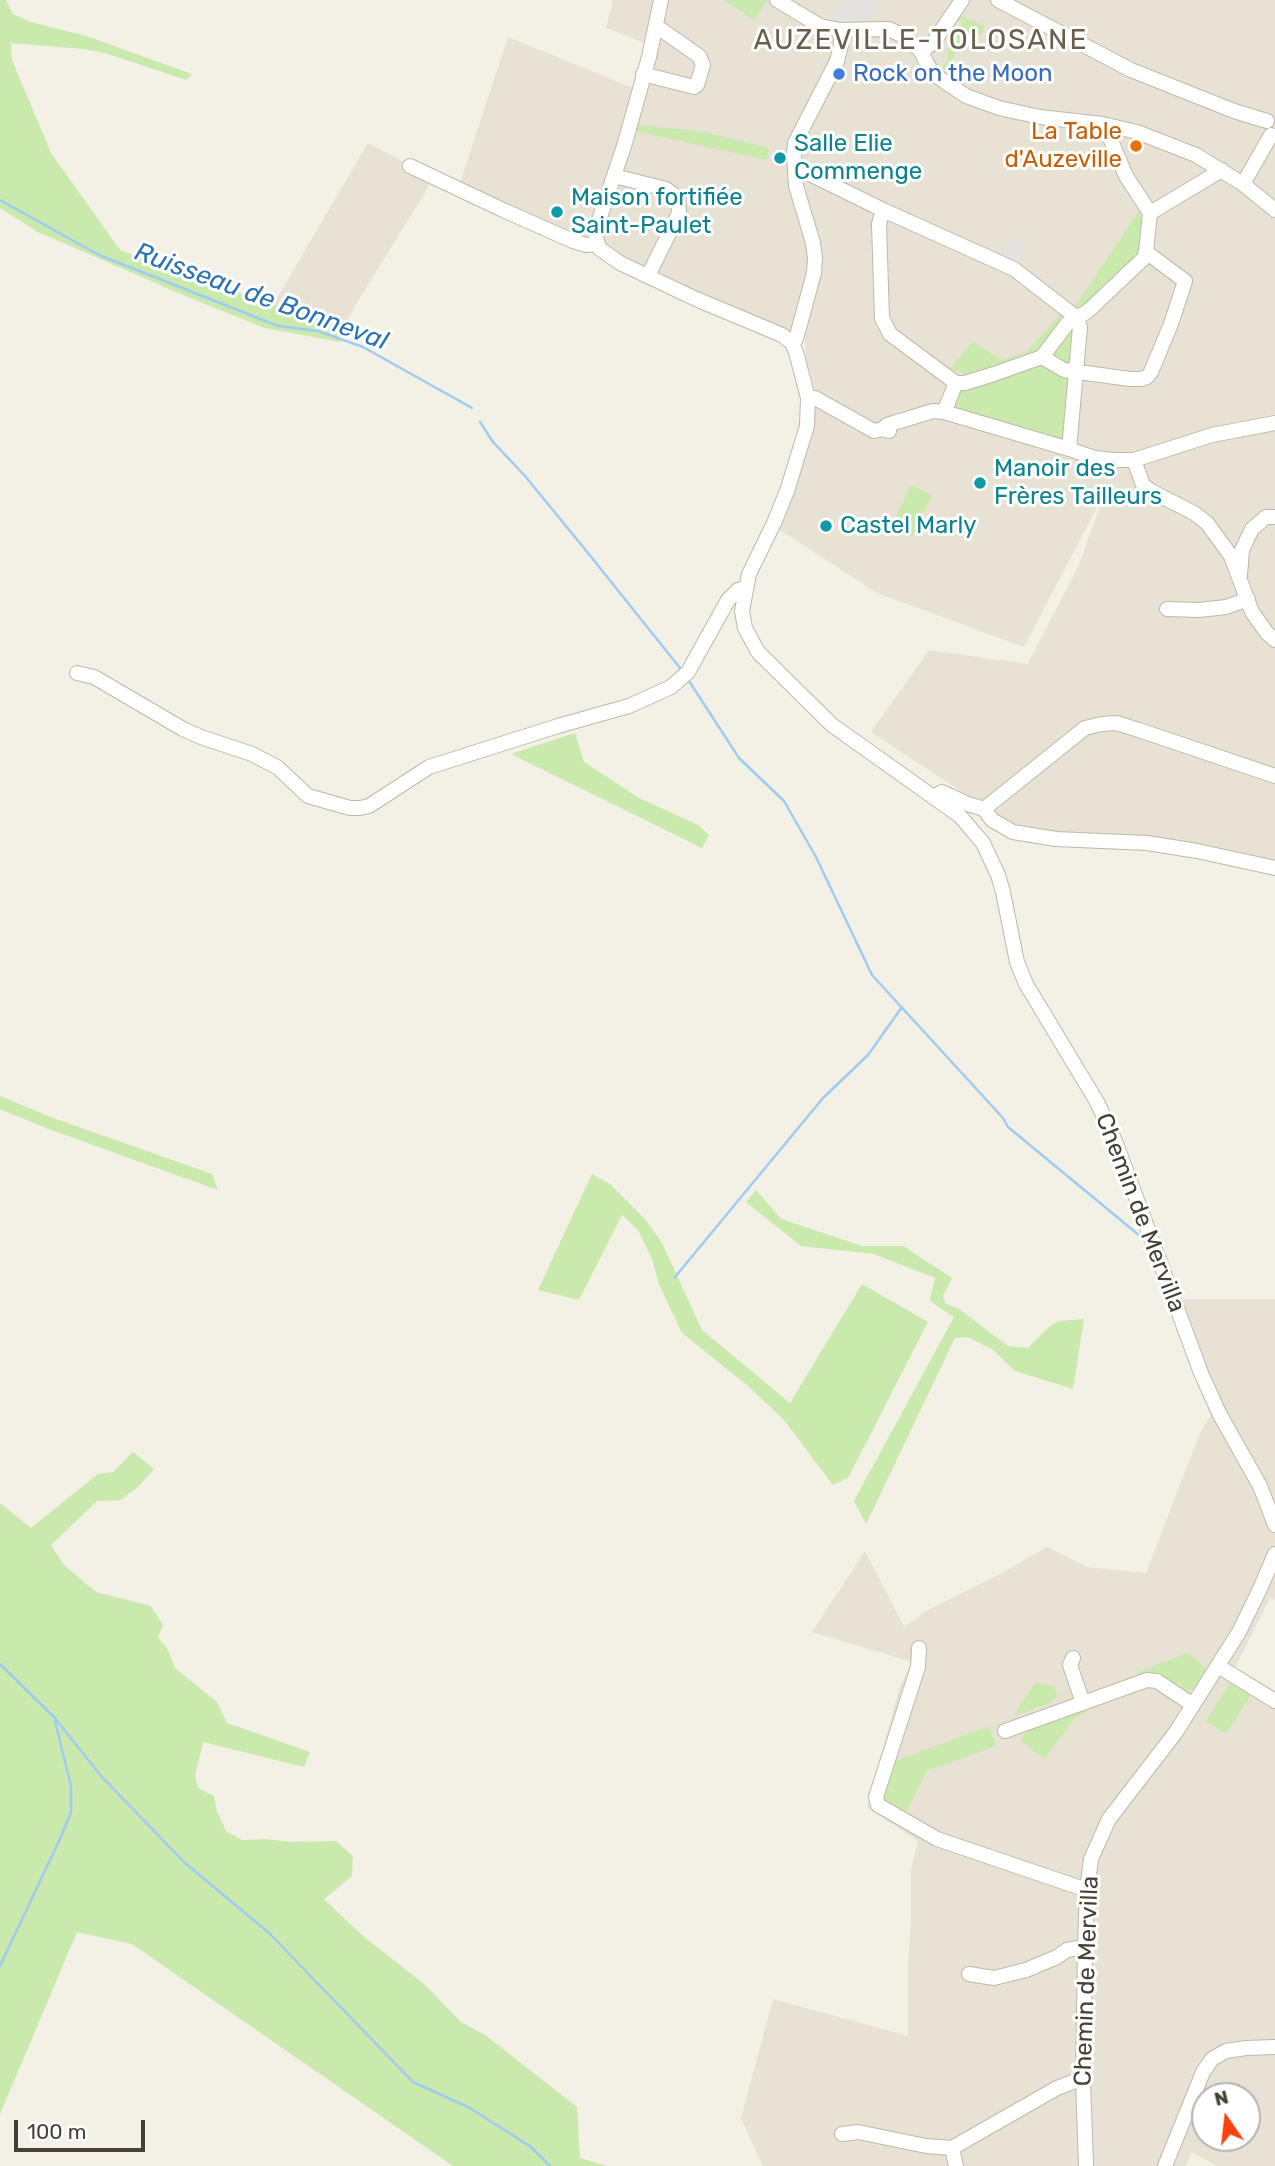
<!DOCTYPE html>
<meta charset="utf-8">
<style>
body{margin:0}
#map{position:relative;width:1275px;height:2166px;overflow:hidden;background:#f3f0e5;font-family:Rubik,sans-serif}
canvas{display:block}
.north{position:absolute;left:1191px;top:2082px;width:70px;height:70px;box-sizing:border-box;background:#fff;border:2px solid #b5b3ae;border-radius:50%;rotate:346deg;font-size:19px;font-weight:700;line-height:28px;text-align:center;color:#464035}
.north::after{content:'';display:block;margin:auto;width:24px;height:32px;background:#ff4110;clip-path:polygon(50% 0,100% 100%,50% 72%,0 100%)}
.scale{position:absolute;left:14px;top:2120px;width:131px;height:32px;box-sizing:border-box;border:4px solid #464035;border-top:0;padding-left:9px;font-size:21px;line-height:24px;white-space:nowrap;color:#464035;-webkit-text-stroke:5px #fff;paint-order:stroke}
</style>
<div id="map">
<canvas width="1275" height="2166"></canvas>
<div class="north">N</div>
<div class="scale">100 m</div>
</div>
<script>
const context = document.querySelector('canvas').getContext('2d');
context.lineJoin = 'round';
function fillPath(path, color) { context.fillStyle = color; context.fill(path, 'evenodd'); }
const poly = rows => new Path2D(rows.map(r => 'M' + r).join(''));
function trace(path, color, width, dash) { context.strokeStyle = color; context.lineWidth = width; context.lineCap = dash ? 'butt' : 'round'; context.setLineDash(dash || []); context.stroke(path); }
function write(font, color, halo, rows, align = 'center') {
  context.font = font + ' Rubik,sans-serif'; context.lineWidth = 6; context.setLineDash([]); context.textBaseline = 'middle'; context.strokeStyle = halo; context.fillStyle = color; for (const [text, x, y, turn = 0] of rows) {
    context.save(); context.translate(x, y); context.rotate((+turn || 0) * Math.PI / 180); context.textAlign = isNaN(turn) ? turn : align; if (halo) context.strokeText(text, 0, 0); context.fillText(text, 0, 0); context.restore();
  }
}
fillPath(poly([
 [613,0,1275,0,1275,869,1017,828,871,732,929,650,1028,664,1078,567,1106,490,1024,647,877,593,768,522,797,486,813,423,816,407,815,391,806,358,805,337,726,317,594,253,457,192,508,37,633,88,645,43,606,28],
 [368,143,434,178,353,309,346,325,273,305],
 [1183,1299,1275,1299,1275,1600,1270,1598,1233,1672,1275,1695,1275,2166,1217,2166,1192,2152,1185,2166,763,2166,741,2118,773,1999,908,2036,908,1963,911,1923,911,1870,918,1841,867,1807,900,1686,912,1662,812,1632,865,1551,904,1627,926,1611,1002,1573,1047,1547,1087,1567,1146,1573,1200,1433,1213,1412,1175,1310],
 [1205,2096,1247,2096,1247,2138,1205,2138]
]), '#e7e2d3');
fillPath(poly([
 [0,0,6,0,13,14,31,22,86,36,192,74,186,80,105,53,84,49,11,43,12,60,51,153,120,250,273,305,346,325,340,342,265,328,190,298,38,232,0,208],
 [724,0,767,0,754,20],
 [961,16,985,26,981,35,970,33,942,74,939,71,948,60,948,45,962,23,958,20],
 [636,125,700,131,769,148,767,160,635,131],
 [1139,211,1143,222,1140,246,1135,260,1089,305,1074,308],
 [1062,312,1062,319,1055,330,1040,349,1035,352,968,375,950,369,973,341,1001,360,1028,351],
 [1068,328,1074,328,1070,366,1052,361,1051,351],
 [1041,363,1069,377,1063,438,1057,442,1011,429,1008,423,986,417,982,420,959,413,955,407,953,401,957,391],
 [911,485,932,495,912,537,891,527],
 [575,733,584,762,639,798,698,825,709,835,702,848,511,754],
 [0,1096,53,1118,212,1174,218,1190,46,1128,0,1109],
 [592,1174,610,1184,645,1219,662,1243,702,1330,790,1403,862,1284,928,1322,848,1478,833,1485,784,1420,748,1386,682,1333,659,1284,652,1259,638,1230,622,1215,579,1300,538,1290],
 [756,1190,781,1219,862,1246,903,1246,952,1278,943,1296,946,1304,959,1309,1008,1346,1028,1348,1050,1326,1059,1321,1084,1319,1073,1389,1015,1371,992,1349,967,1337,955,1338,866,1524,854,1501,954,1317,934,1304,930,1300,935,1278,874,1254,801,1246,746,1202],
 [133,1452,154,1469,138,1487,120,1500,97,1501,51,1545,64,1565,96,1592,151,1606,163,1625,158,1637,168,1650,175,1668,217,1702,227,1723,310,1752,304,1767,203,1742,195,1776,198,1788,214,1796,217,1812,226,1831,242,1840,266,1839,290,1842,336,1841,353,1856,352,1876,324,1899,364,1937,424,1984,461,2022,485,2035,577,2107,580,2158,607,2166,453,2166,132,1944,77,1932,0,2114,0,1503,31,1528,98,1474,113,1472],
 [1188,1653,1209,1671,1193,1689,1183,1691,1180,1688,1182,1685,1178,1683,1176,1686,1138,1677,1136,1673],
 [1231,1682,1251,1695,1226,1734,1206,1721],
 [1037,1683,1054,1687,1058,1695,1049,1703,1017,1715,1015,1713,1034,1684],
 [1085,1706,1087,1712,1075,1718,1044,1759,1022,1742,1022,1738,1029,1729],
 [989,1726,996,1746,927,1771,903,1819,881,1803,896,1761]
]), '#cae9ac');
fillPath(poly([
 [844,0,877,0,874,4,877,15,874,16,872,20,840,22,829,20],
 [1015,235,1026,239,1017,267,998,255]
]), '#e4e2de');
trace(poly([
 [0,200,99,255,278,326,318,331,363,347,472,408],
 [480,422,493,442,525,476,588,553,680,668],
 [689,681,739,758,784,801,816,857,872,975,1003,1118,1008,1127,1140,1236],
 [675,1277,823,1098,868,1055,902,1007],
 [0,1664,54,1717,101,1776,185,1863,269,1933,413,2082,470,2108,531,2147,550,2166],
 [0,1966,59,1841,71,1812,71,1786,55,1721]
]), '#9fccf2', 2.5);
const minor = poly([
 [661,0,649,57,625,143,597,226,596,239,600,249,620,263,696,299,782,335,792,343,796,352,808,398,807,426,787,491,774,523,749,574,742,611,745,628,758,652,832,725,960,816,983,843,998,875,1003,892,1017,962,1026,984,1097,1102,1107,1123,1117,1146,1201,1373,1219,1413,1260,1486,1275,1525],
 [777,0,820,26,840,30,889,29,905,37,921,51,927,64,935,75,966,96,999,108,1040,117,1102,124,1137,132,1196,155,1243,184,1275,210],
 [998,0,1131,70,1234,111,1267,121],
 [921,51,933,43,962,0],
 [643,74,694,87,697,85,703,65,699,56,656,26],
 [410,166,503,210,573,241,586,245,597,244],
 [795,173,808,173,883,210,1014,269,1076,317,1080,327,1069,449],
 [614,176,666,189,678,198,679,213,648,276],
 [1243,184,1271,135],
 [883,210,879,224,882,318,890,334,956,383],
 [1150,213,1222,170],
 [792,343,796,339,814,273,815,258,813,243,796,186,794,154,795,143,837,61,841,45,840,30],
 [1042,357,1064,370,1130,379,1141,379,1147,377,1151,372,1171,324,1185,281,1146,252],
 [956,383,965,383,994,374,1042,357,1067,324,1088,311,1143,259,1146,252,1150,213,1126,176,1110,138,1108,125],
 [808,398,815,398,874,431,883,429,889,431],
 [944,412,956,383],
 [883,429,887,425,933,411,944,412,1069,449,1095,458,1114,460,1134,460,1212,435,1275,423],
 [1134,460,1143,485,1151,491,1194,513,1207,523,1231,556,1252,612,1267,633,1275,640],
 [1240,575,1242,550,1252,529,1266,517,1275,517],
 [1167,609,1199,610,1226,607,1248,599],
 [77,673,94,677,183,729,201,737,252,754,277,767,308,796,350,808,360,808,369,806,429,767,558,726,629,706,671,687,688,672,728,600,738,590,745,588],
 [933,797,942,792,968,804,984,809,992,820,1013,832,1056,839,1147,843,1197,851,1275,868],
 [984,809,1085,728,1102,724,1116,723,1139,730,1275,776],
 [919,1648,918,1667,876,1797,878,1805,937,1839,1087,1890],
 [1073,1658,1070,1665,1083,1703],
 [1218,1666,1275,1701],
 [1005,1731,1147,1680,1157,1681,1193,1705],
 [969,1974,994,1978,1026,1970,1057,1957,1067,1950,1085,1947],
 [842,2134,858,2132,926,2146,952,2148,1057,2088,1075,2081,1083,2080],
 [952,2148,956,2166],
 [1086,2166,1083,2080,1085,1947,1087,1890,1091,1859,1109,1819,1176,1732,1239,1632,1259,1591,1275,1554],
 [1165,2166,1203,2072,1212,2059,1226,2051,1246,2048,1275,2047]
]);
trace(minor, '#bfb8a8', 16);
trace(minor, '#fff', 14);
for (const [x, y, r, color] of [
 [839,74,7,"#3f7fe0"],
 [1136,146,7,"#e8710a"],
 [780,158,7,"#0f9aa8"],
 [557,212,7,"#0f9aa8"],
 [980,483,7,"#0f9aa8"],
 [826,526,7,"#0f9aa8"]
]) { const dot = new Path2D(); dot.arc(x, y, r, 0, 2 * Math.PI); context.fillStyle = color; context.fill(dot); trace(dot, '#fff', 2.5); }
write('24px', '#366cbe', '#fff', [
 ["Rock on the Moon",853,74]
], 'left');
write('24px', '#c56008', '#fff', [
 ["La Table",1122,132],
 ["d'Auzeville",1122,160]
], 'right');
write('24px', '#0d838f', '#fff', [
 ["Salle Elie",794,144],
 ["Commenge",794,172],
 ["Maison fortifiée",571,198],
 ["Saint-Paulet",571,226],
 ["Manoir des",994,469],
 ["Frères Tailleurs",994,497],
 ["Castel Marly",840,526]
], 'left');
write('24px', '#464035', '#fff', [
 ["Chemin de Mervilla",1140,1213,69],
 ["Chemin de Mervilla",1087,1981,-88]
]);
write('italic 26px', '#2b73b5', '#fff', [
 ["Ruisseau de Bonneval",261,297,20]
]);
context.letterSpacing = '2px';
write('28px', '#695f4b', '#fff', [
 ["AUZEVILLE-TOLOSANE",921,41]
]);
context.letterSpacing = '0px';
</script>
